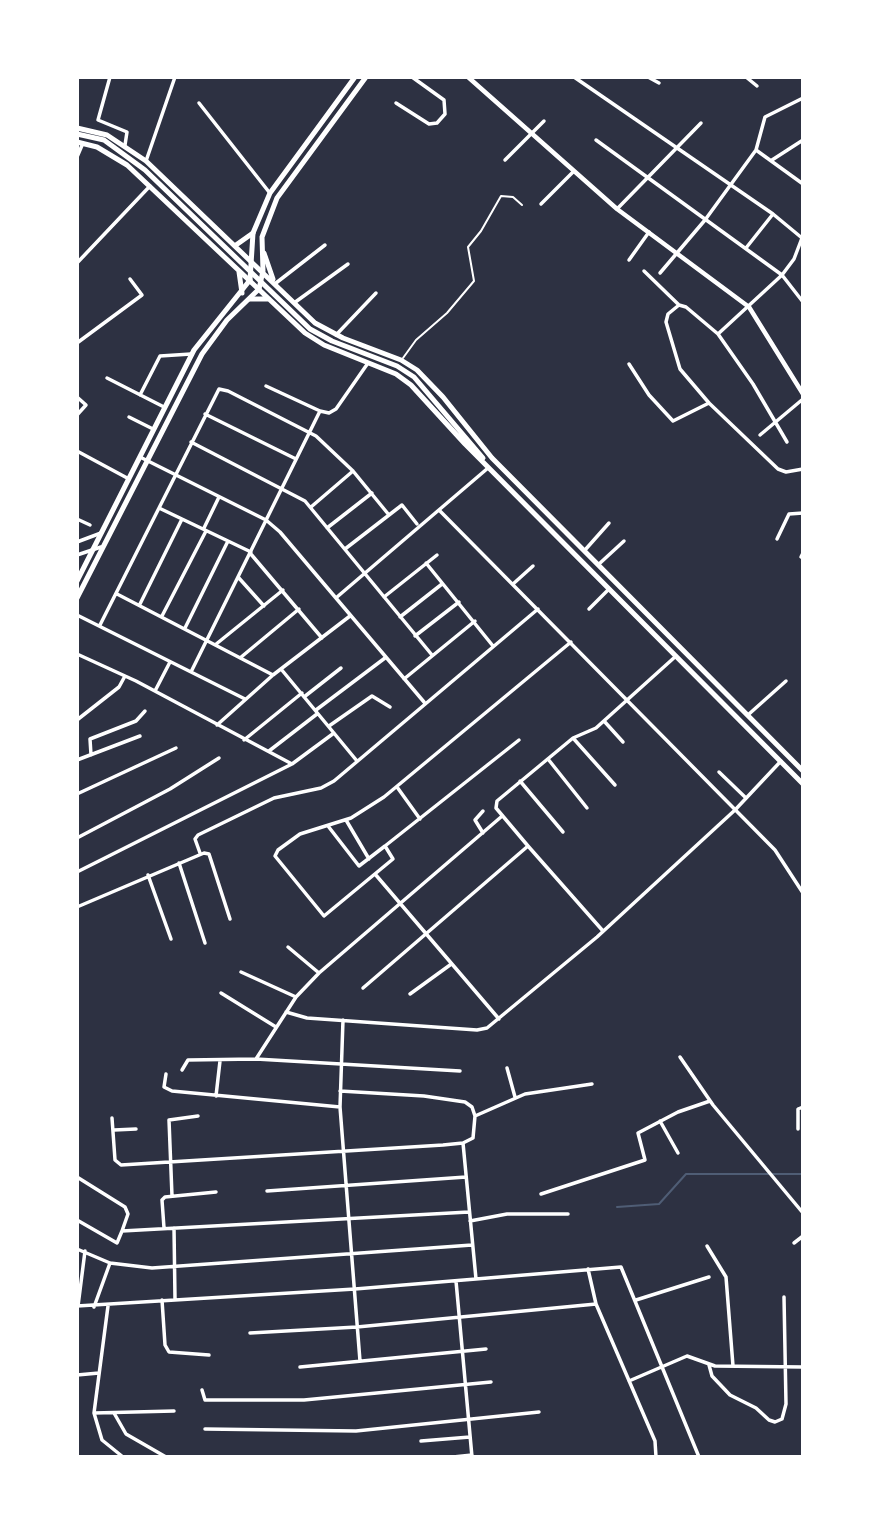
<!DOCTYPE html>
<style>
body{margin:0}
#map{position:relative;width:880px;height:1534px;overflow:hidden;background:#2d3142;font-family:"PT Sans",sans-serif}
canvas{display:block}
.frame{position:absolute;inset:0;border:79px solid #fff;pointer-events:none}
</style>
<div id="map">
<canvas width="880" height="1534"></canvas>
<div class="frame"></div>
</div>
<script>
const context = document.querySelector('canvas').getContext('2d');
context.lineJoin = 'round';
const poly = rows => new Path2D(rows.map(r => 'M' + r).join(''));
function trace(path, color, width, dash) { context.strokeStyle = color; context.lineWidth = width; context.lineCap = dash ? 'butt' : 'round'; context.setLineDash(dash || []); context.stroke(path); }
trace(poly([
 [617,1207,659,1204,686,1174,803,1174]
]), '#4f5d75', 2);
trace(poly([
 [403,358,416,340,447,313,474,281,468,247,481,231,501,196,513,197,522,205]
]), '#fff', 2);
trace(poly([
 [110,77,98,120,127,132,125,145],
 [574,77,773,214,802,238,794,259,782,275,718,334],
 [648,77,659,83],
 [746,77,757,86],
 [199,103,269,192],
 [396,103,429,124,437,123,445,114,444,100,412,77],
 [596,140,782,275,803,302],
 [756,150,765,117,803,98],
 [77,157,83,143],
 [505,160,544,121],
 [772,160,803,140],
 [146,161,175,77],
 [541,204,573,172],
 [617,209,701,123],
 [746,248,773,214],
 [629,260,649,232],
 [77,263,150,186],
 [644,271,679,305],
 [660,273,705,220,756,150,803,184],
 [276,283,325,245],
 [294,303,348,264],
 [336,335,376,293],
 [77,343,142,295,130,279],
 [629,364,649,395,673,421,709,403,680,369,666,322,668,314,679,305,686,307,718,334,753,384,787,442],
 [107,378,164,407],
 [266,386,320,411],
 [140,395,160,356,191,354],
 [77,397,86,405,77,415],
 [709,403,778,469,786,472,803,469],
 [205,414,296,459],
 [129,417,153,429],
 [760,435,803,399],
 [191,442,305,501,432,655],
 [77,451,129,479],
 [140,457,266,520,280,532,424,702],
 [311,507,353,471],
 [159,508,251,552],
 [439,510,775,850,803,893],
 [77,519,90,525],
 [204,528,219,497],
 [327,528,372,493],
 [777,539,789,514,803,513],
 [77,542,101,533],
 [345,549,402,505,417,524],
 [585,550,609,523],
 [250,553,322,638],
 [77,555,101,547],
 [801,557,803,553],
 [426,563,493,646],
 [599,564,624,541],
 [238,577,264,606],
 [513,584,533,566],
 [117,594,273,675],
 [337,597,488,468],
 [384,597,437,555],
 [140,604,182,519],
 [589,609,608,590],
 [77,615,245,699],
 [162,616,206,531],
 [400,617,442,584],
 [100,625,219,389,228,391,316,436,353,471,389,515],
 [185,628,228,541],
 [415,636,459,602],
 [215,645,283,590],
 [77,654,136,681,292,764],
 [240,658,299,609],
 [281,669,357,761],
 [191,672,320,411,329,413,336,409,368,363],
 [404,679,475,621],
 [155,691,170,662],
 [304,697,341,668],
 [316,710,385,658],
 [749,714,786,681],
 [77,720,119,687,125,676],
 [604,721,623,742],
 [217,725,273,675,350,616],
 [329,726,372,696,390,707],
 [573,738,615,785],
 [244,740,302,693],
 [269,751,317,714],
 [91,755,90,739,136,721,145,711],
 [548,759,587,808],
 [77,760,140,736],
 [719,772,746,798],
 [520,781,563,832],
 [397,787,420,819],
 [77,794,176,748],
 [483,811,475,820,483,833],
 [346,820,369,859],
 [328,826,359,866,385,846,393,859,324,916,275,856,278,850,300,834,351,818,384,797,571,642],
 [77,838,170,789,219,758],
 [385,846,519,740],
 [528,846,603,931],
 [200,853,195,839,198,835,274,798,321,788,334,781,538,609],
 [179,863,205,943],
 [77,872,292,764,334,733],
 [375,874,499,1019],
 [148,875,171,939],
 [77,907,204,853,209,854,230,919],
 [288,947,319,973],
 [241,972,296,997],
 [363,988,528,846,496,808,497,801,573,738,596,728,676,656],
 [221,993,276,1027],
 [410,994,450,965],
 [286,1012,307,1018,477,1030,487,1028,597,937,735,810,781,761],
 [343,1020,340,1107,360,1361],
 [680,1057,713,1105,803,1213],
 [256,1059,296,997,319,973,501,817],
 [507,1068,515,1097],
 [182,1070,188,1060,256,1059,460,1071],
 [166,1074,164,1087,172,1091,340,1107],
 [216,1096,220,1061],
 [475,1116,525,1094,592,1084],
 [112,1118,115,1160,121,1165,443,1145,463,1143,473,1138,475,1116,472,1107,465,1102,424,1096,340,1091],
 [660,1121,678,1153],
 [798,1129,798,1109,803,1107],
 [114,1130,136,1129],
 [463,1143,476,1279],
 [77,1177,125,1207,128,1214,122,1231],
 [267,1191,466,1177],
 [541,1194,645,1160,638,1133,678,1112,710,1101],
 [172,1196,169,1120,198,1116],
 [77,1220,117,1243,122,1231,469,1212],
 [470,1221,507,1214,568,1214],
 [164,1228,162,1200,165,1197,216,1192],
 [174,1228,175,1299],
 [794,1243,803,1236],
 [707,1246,726,1277,733,1366],
 [77,1249,110,1263,152,1268,472,1245],
 [588,1269,596,1304,655,1441,656,1457],
 [456,1281,472,1457],
 [162,1300,165,1345,169,1352,209,1355],
 [636,1300,709,1277],
 [77,1306,355,1289,621,1267,699,1457],
 [78,1306,85,1251],
 [108,1306,94,1413,102,1440,123,1457],
 [94,1307,110,1263],
 [250,1333,357,1327,596,1304],
 [709,1365,712,1376,730,1395,756,1408,769,1420,775,1422,782,1419,786,1404,784,1297],
 [300,1367,486,1349],
 [77,1375,99,1373],
 [629,1381,687,1356,715,1366,803,1367],
 [202,1390,205,1400,304,1400,491,1382],
 [94,1413,174,1411],
 [114,1413,126,1434,166,1457],
 [205,1429,356,1431,539,1412],
 [421,1441,470,1437],
 [453,1457,472,1455]
]), '#fff', 3.5);
trace(poly([
 [468,77,617,209,749,307,803,394]
]), '#fff', 4.5);
trace(poly([
 [77,581,194,350,250,280],
 [77,598,202,354,227,320,259,289]
]), '#fff', 5);
trace(poly([
 [250,280,253,233,270,193,355,77],
 [259,289,263,271,262,237,277,198,366,77]
]), '#fff', 5);
trace(poly([
 [77,128,107,135,146,161,315,323,343,338,401,360,417,370,443,397,492,458,803,771],
 [77,134,104,140,145,170,310,329,332,341,397,366,414,377,483,458],
 [77,142,97,147,127,165,305,333,324,345,396,374,411,385,465,444,803,784],
 [236,245,253,233],
 [264,253,273,279],
 [239,272,242,293],
 [250,299,269,299]
]), '#fff', 5);
</script>
